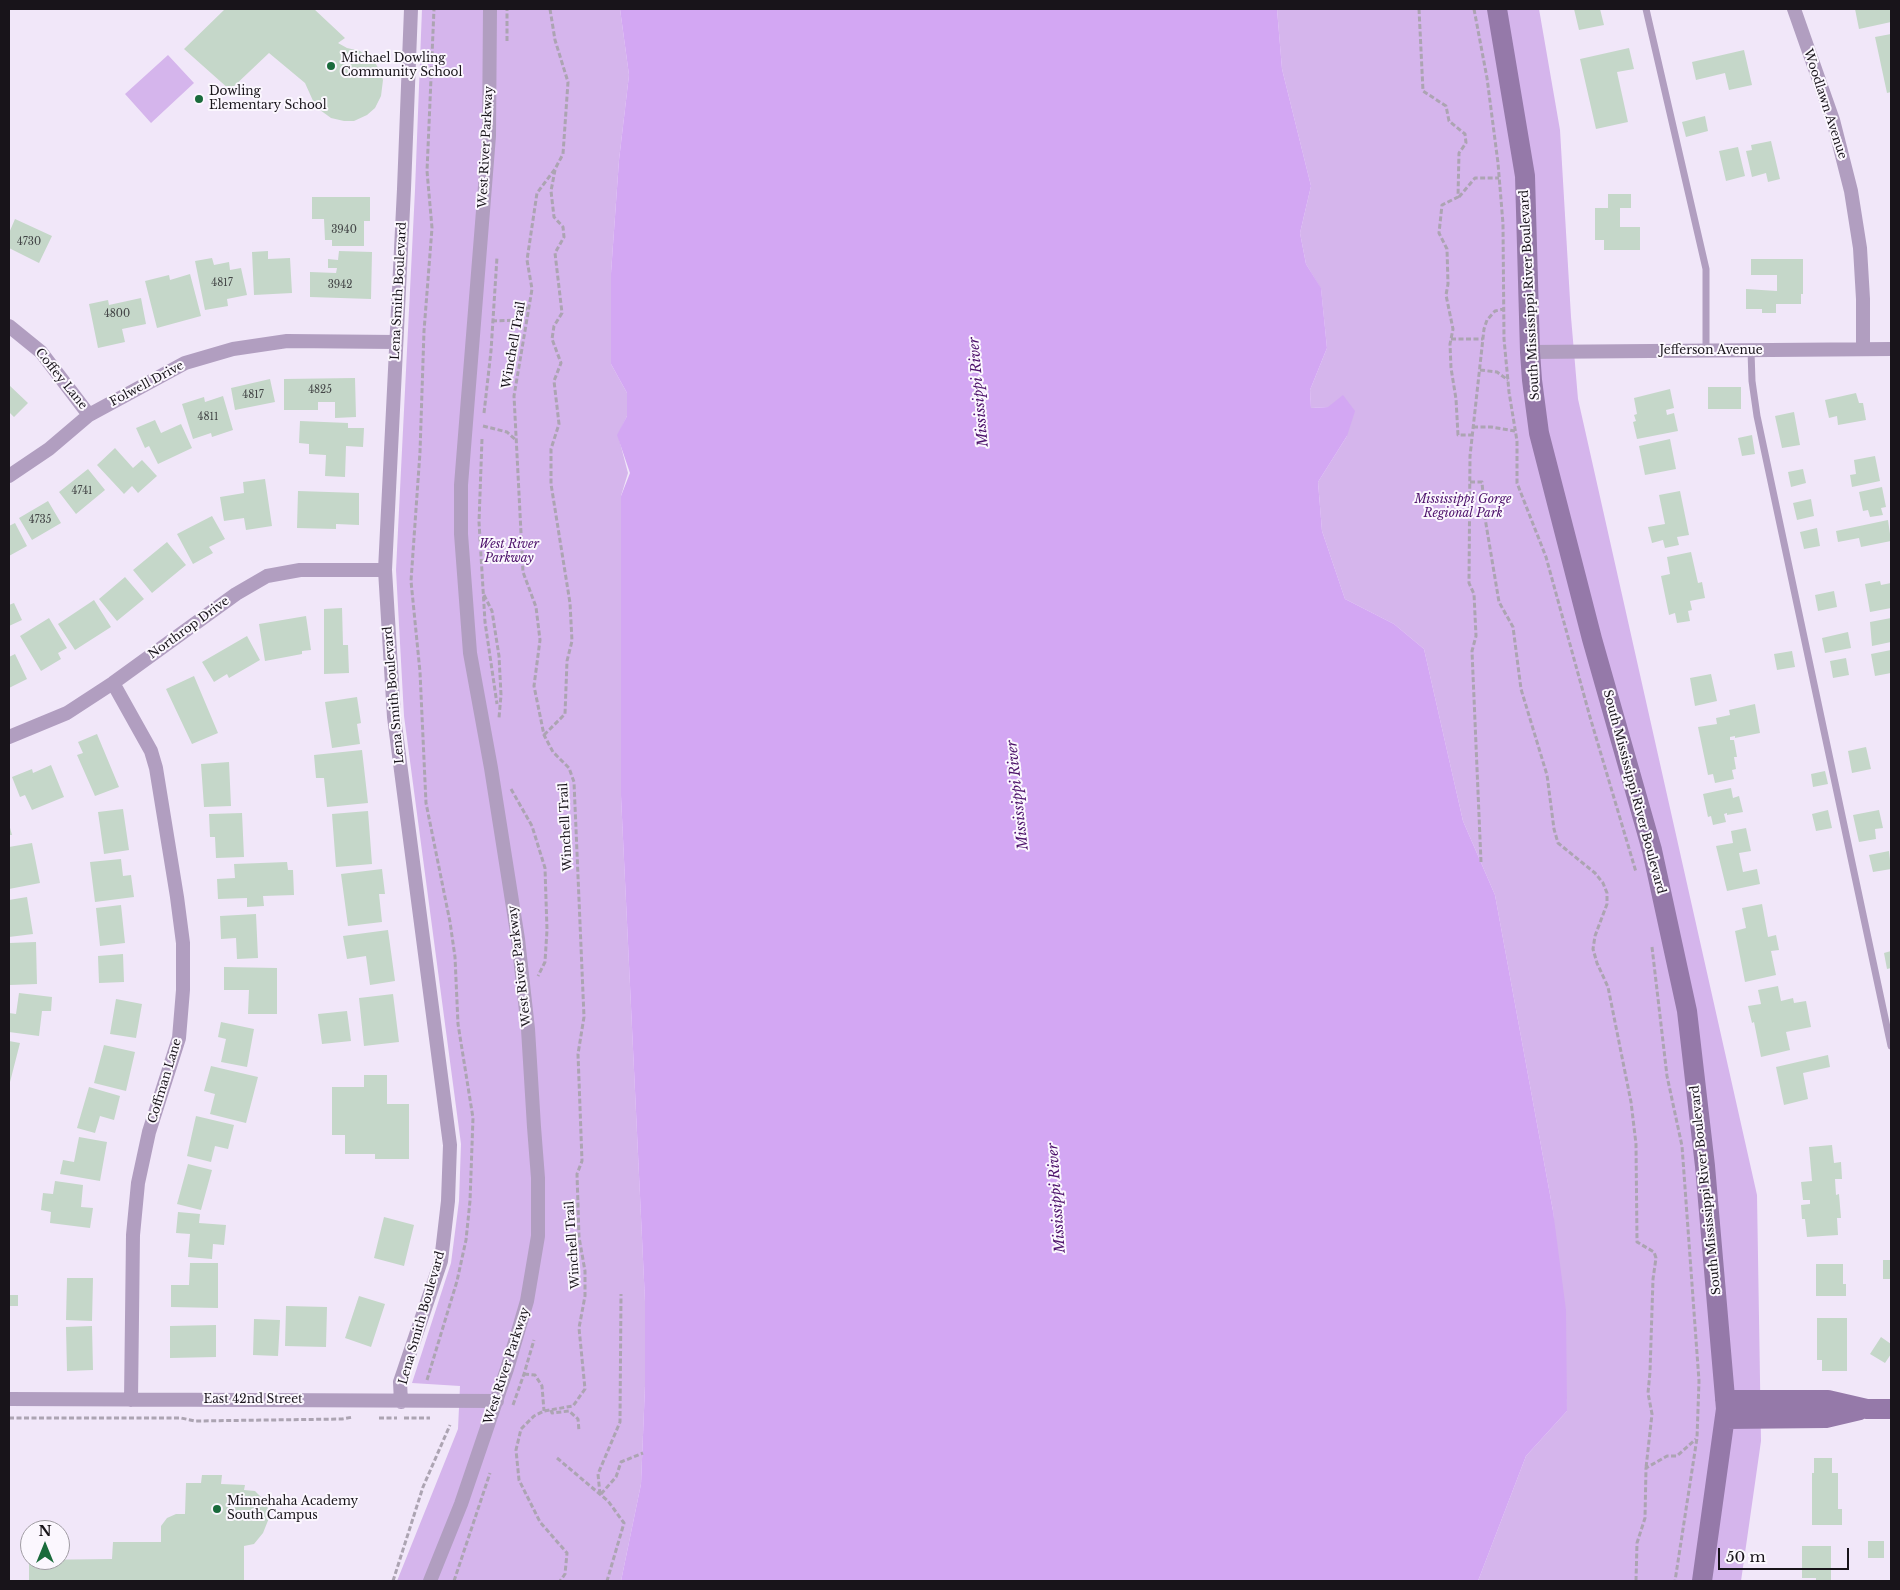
<!DOCTYPE html>
<style>
body{margin:0}
#map{position:relative;width:1900px;height:1590px;overflow:hidden;background:#f1e7f9;font-family:"Libre Baskerville",serif}
canvas{display:block}
.frame{position:absolute;inset:0;border:10px solid #18141a;pointer-events:none}
.north{position:absolute;left:20px;top:1520px;width:50px;height:50px;box-sizing:border-box;background:#fbf7fe;border:1px solid #a09ca3;border-radius:50%;rotate:0deg;font-size:14px;font-weight:700;line-height:20px;text-align:center;color:#18141a}
.north::after{content:'';display:block;margin:auto;width:18px;height:22px;background:#1a6b3c;clip-path:polygon(50% 0,100% 100%,50% 72%,0 100%)}
.scale{position:absolute;left:1718px;top:1548px;width:131px;height:22px;box-sizing:border-box;border:2px solid #18141a;border-top:0;padding-left:6px;font-size:15px;line-height:18px;white-space:nowrap;color:#18141a;-webkit-text-stroke:4px #fbf7fe;paint-order:stroke}
</style>
<div id="map">
<canvas width="1900" height="1590"></canvas>
<div class="frame"></div>
<div class="north">N</div>
<div class="scale">50 m</div>
</div>
<script>
const context = document.querySelector('canvas').getContext('2d');
context.lineJoin = 'round';
function fillPath(path, color) { context.fillStyle = color; context.fill(path, 'evenodd'); }
const poly = rows => new Path2D(rows.map(r => 'M' + r).join(''));
function trace(path, color, width, dash) { context.strokeStyle = color; context.lineWidth = width; context.lineCap = dash ? 'butt' : 'round'; context.setLineDash(dash || []); context.stroke(path); }
function write(font, color, halo, rows, align = 'center') {
  context.font = font + ' "Libre Baskerville",serif'; context.lineWidth = 4; context.setLineDash([]); context.textBaseline = 'middle'; context.strokeStyle = halo; context.fillStyle = color; for (const [text, x, y, turn = 0] of rows) {
    context.save(); context.translate(x, y); context.rotate((+turn || 0) * Math.PI / 180); context.textAlign = isNaN(turn) ? turn : align; if (halo) context.strokeText(text, 0, 0); context.fillText(text, 0, 0); context.restore();
  }
}
fillPath(poly([
 [422,9,620,9,629,75,619,160,611,273,611,364,627,393,627,416,618,435,628,473,621,496,621,796,645,1301,645,1386,641,1484,621,1581,397,1581,458,1429,460,1386,412,1383,451,1263,459,1201,461,1144,404,716,396,570,415,190],
 [1277,9,1539,9,1560,130,1571,317,1578,399,1757,1195,1761,1441,1741,1581,1478,1581,1526,1456,1567,1411,1553,1211,1495,895,1463,821,1424,649,1394,624,1345,599,1322,531,1318,482,1347,436,1328,407,1311,408,1310,390,1327,348,1321,289,1306,264,1300,233,1311,186,1282,69],
 [168,55,194,83,151,123,125,94]
]), '#d5b5ec');
fillPath(poly([
 [620,9,1277,9,1282,69,1311,186,1300,233,1306,264,1321,288,1327,348,1310,390,1311,408,1328,407,1343,395,1355,411,1347,436,1318,482,1322,531,1345,599,1394,624,1424,649,1463,821,1495,895,1553,1211,1566,1310,1567,1411,1526,1456,1478,1581,621,1581,641,1484,645,1386,645,1301,621,796,621,496,630,473,617,435,627,416,627,393,611,364,611,273,619,160,629,75]
]), '#d3a7f3');
fillPath(poly([
 [225,9,314,9,345,38,338,43,347,48,360,51,374,61,380,71,383,80,381,96,375,108,367,115,354,121,344,121,331,118,320,110,314,103,305,83,269,53,230,90,184,49],
 [1574,9,1600,9,1604,25,1579,30],
 [1855,9,1891,9,1891,22,1859,29],
 [1891,34,1891,92,1887,93,1875,37],
 [1629,48,1634,69,1617,72,1628,122,1596,129,1580,59],
 [1744,50,1752,85,1729,90,1725,73,1696,80,1692,62],
 [1705,116,1708,131,1686,137,1682,122],
 [1771,141,1780,179,1768,182,1766,173,1752,177,1746,151,1752,150,1751,145],
 [1738,147,1745,176,1726,181,1719,151],
 [1608,194,1631,194,1631,208,1620,208,1620,227,1640,227,1640,250,1604,250,1604,240,1595,240,1595,208,1608,208],
 [312,197,370,197,370,221,364,221,364,246,332,246,332,240,325,240,324,219,312,219],
 [15,219,52,236,39,263,9,248,9,233],
 [268,251,268,259,290,258,292,293,254,295,252,252],
 [339,251,372,252,371,299,310,297,310,272,336,273,337,268,328,268,328,259,338,260],
 [212,258,214,265,229,262,230,270,241,268,247,295,227,299,228,306,205,310,195,261],
 [1751,259,1803,259,1803,294,1801,294,1801,304,1776,304,1776,313,1762,313,1762,309,1746,309,1746,289,1777,291,1777,275,1751,275],
 [190,274,201,316,157,328,145,281,169,275,170,280],
 [141,298,146,324,122,329,125,342,98,348,89,304,108,300,109,305],
 [355,378,356,417,335,418,335,402,318,402,318,410,284,410,284,379],
 [270,379,275,402,235,410,231,388],
 [9,385,28,403,14,417,9,412],
 [1708,387,1741,387,1741,409,1708,409],
 [1670,389,1674,408,1666,410,1667,415,1674,413,1678,431,1637,439,1633,422,1636,421,1634,415,1637,414,1634,398],
 [1856,393,1859,403,1863,403,1866,420,1838,425,1837,416,1829,418,1825,400],
 [223,396,233,430,212,437,211,433,193,439,182,404,204,397,205,402],
 [1794,412,1800,445,1782,448,1775,416],
 [155,420,161,433,181,424,192,448,158,464,149,446,145,448,136,428],
 [300,421,348,423,348,428,364,428,363,447,346,446,345,477,325,476,326,455,309,454,309,444,299,443],
 [1752,435,1755,454,1742,456,1738,438],
 [1670,439,1676,469,1645,475,1639,446],
 [115,448,133,468,142,460,157,476,138,493,132,486,124,494,97,465],
 [1875,456,1880,481,1852,487,1850,475,1856,474,1854,460],
 [88,469,105,490,76,514,59,492],
 [1803,469,1806,483,1791,487,1788,472],
 [265,479,272,526,246,530,244,518,224,521,220,497,244,493,243,482],
 [1882,487,1886,507,1881,508,1883,515,1870,517,1868,510,1863,511,1859,492],
 [298,491,359,493,359,525,336,524,336,529,297,528],
 [1680,491,1689,535,1677,537,1679,545,1665,548,1663,540,1652,543,1648,527,1665,524,1659,495],
 [1811,499,1814,516,1797,520,1793,503],
 [48,501,61,523,32,540,19,518],
 [212,516,225,539,209,547,213,553,193,564,177,534],
 [1888,520,1891,541,1861,547,1859,538,1838,542,1836,531],
 [15,523,27,546,9,556,9,526],
 [1817,528,1820,546,1804,549,1800,532],
 [167,542,186,565,152,593,133,570],
 [1691,552,1698,583,1702,582,1705,598,1690,601,1692,610,1688,611,1690,621,1677,623,1675,613,1669,615,1661,576,1670,574,1667,557],
 [125,577,144,599,117,621,99,599],
 [1880,581,1881,585,1891,583,1891,608,1870,612,1865,584],
 [1834,591,1837,607,1818,611,1815,595],
 [94,600,111,627,75,650,58,624],
 [14,603,22,620,9,626,9,605],
 [342,608,343,645,348,645,349,673,324,674,324,609],
 [306,616,311,650,302,651,302,654,265,661,259,624],
 [49,618,67,648,58,653,61,659,41,671,20,636],
 [1891,618,1891,642,1872,646,1870,622],
 [1848,632,1851,648,1825,653,1822,638],
 [247,636,260,660,229,678,227,674,214,682,202,662],
 [1891,650,1891,673,1875,676,1871,654],
 [1792,651,1795,667,1777,670,1774,654],
 [15,654,27,679,9,688,9,657],
 [1846,658,1849,675,1833,678,1830,661],
 [1711,674,1717,701,1695,706,1690,678],
 [194,676,218,733,192,744,166,689],
 [357,697,361,723,357,724,360,744,332,748,325,702],
 [1755,704,1760,733,1735,738,1735,736,1730,737,1730,740,1734,740,1737,757,1734,757,1736,769,1732,770,1734,779,1715,783,1713,774,1708,775,1698,727,1717,724,1716,718,1730,715,1729,710],
 [97,734,119,787,95,796,77,755,83,753,78,742],
 [1866,747,1871,769,1852,773,1848,751],
 [362,750,368,803,327,807,324,778,316,778,314,755],
 [229,762,231,806,204,807,201,764],
 [51,765,64,797,32,810,25,795,20,797,12,777,32,769,33,773],
 [1825,771,1828,784,1813,787,1811,774],
 [1731,788,1733,798,1739,796,1743,812,1727,815,1727,813,1724,814,1726,822,1713,825,1711,816,1708,817,1703,794],
 [123,809,129,850,104,854,98,812],
 [1828,810,1832,828,1816,831,1812,814],
 [1879,810,1883,828,1875,829,1876,839,1859,842,1853,815],
 [368,811,372,864,336,867,332,814],
 [242,813,244,857,216,858,215,837,210,837,209,814],
 [9,824,12,835,9,835],
 [1746,828,1751,851,1739,853,1743,872,1757,869,1760,884,1727,891,1716,846,1733,843,1731,831],
 [32,843,40,883,9,889,9,847],
 [1889,851,1891,869,1873,872,1869,855],
 [121,859,123,876,131,875,134,897,95,902,90,862],
 [287,862,288,870,293,870,294,895,263,896,264,906,247,907,247,898,218,899,217,879,235,878,234,864],
 [382,869,385,894,379,894,382,922,348,926,341,874],
 [27,897,33,934,9,937,9,900],
 [1762,904,1768,937,1776,935,1779,950,1771,951,1776,975,1745,982,1735,931,1746,928,1742,908],
 [121,905,125,943,100,946,96,908],
 [256,914,258,958,237,959,236,938,221,939,220,916],
 [388,930,395,981,370,985,366,956,347,959,343,936],
 [36,942,37,984,10,985,9,943],
 [1891,951,1891,968,1887,969,1884,953],
 [123,954,124,982,99,983,98,956],
 [224,967,277,968,277,1014,248,1014,249,990,224,990],
 [1778,986,1781,1001,1793,998,1794,1003,1806,1001,1811,1027,1786,1032,1790,1050,1761,1057,1754,1022,1752,1023,1748,1006,1761,1004,1758,990],
 [19,993,52,997,51,1011,42,1011,39,1036,9,1032,9,1013,16,1014],
 [393,994,399,1042,364,1046,359,998],
 [116,999,142,1004,136,1038,110,1034],
 [347,1011,351,1041,322,1044,318,1014],
 [221,1022,254,1029,247,1067,221,1062,226,1039,218,1037],
 [9,1041,20,1043,9,1086],
 [104,1045,135,1052,126,1091,94,1083],
 [1828,1055,1830,1067,1803,1073,1808,1099,1784,1105,1776,1067],
 [211,1066,258,1077,246,1123,210,1114,215,1094,204,1091],
 [364,1075,387,1075,387,1104,409,1104,409,1159,375,1159,375,1154,345,1154,345,1135,332,1135,332,1087,364,1087],
 [89,1087,120,1096,114,1120,100,1116,95,1133,77,1128],
 [196,1116,234,1125,228,1149,215,1146,211,1162,187,1156],
 [79,1137,107,1142,100,1181,60,1174,63,1160,74,1162],
 [1832,1145,1834,1163,1841,1162,1842,1179,1835,1179,1836,1195,1839,1194,1841,1218,1837,1218,1838,1235,1807,1237,1805,1219,1802,1219,1801,1205,1810,1204,1810,1200,1803,1200,1801,1182,1812,1181,1809,1147],
 [188,1164,212,1170,201,1210,177,1204],
 [55,1181,83,1185,81,1207,93,1208,90,1228,50,1223,51,1212,41,1210,43,1193,53,1194],
 [178,1212,200,1214,199,1223,226,1225,224,1245,213,1244,212,1259,188,1257,190,1234,176,1233],
 [384,1217,414,1225,404,1266,374,1258],
 [1883,1260,1891,1260,1891,1279,1883,1279],
 [190,1263,218,1263,218,1308,171,1307,171,1285,189,1285],
 [1816,1264,1843,1264,1843,1284,1846,1284,1846,1296,1816,1296],
 [67,1278,93,1278,92,1321,66,1320],
 [9,1295,18,1295,18,1306,9,1306],
 [359,1296,385,1304,371,1347,345,1338],
 [286,1306,327,1307,326,1347,285,1346],
 [1817,1318,1847,1318,1847,1371,1822,1371,1822,1360,1817,1360],
 [254,1319,280,1320,278,1356,253,1355],
 [216,1325,216,1357,170,1358,170,1326],
 [92,1326,93,1370,67,1371,66,1327],
 [1881,1337,1891,1344,1891,1354,1885,1363,1870,1354],
 [1814,1458,1832,1458,1832,1473,1838,1473,1838,1509,1842,1509,1842,1525,1812,1525,1812,1473,1814,1473],
 [202,1475,222,1475,221,1484,245,1485,244,1490,255,1491,267,1503,269,1518,263,1533,254,1544,244,1546,244,1581,29,1581,29,1560,112,1559,113,1542,161,1542,161,1526,167,1518,176,1514,185,1514,186,1483,201,1483],
 [1868,1541,1884,1541,1884,1558,1868,1558],
 [1802,1546,1831,1546,1831,1581,1816,1581,1816,1578,1802,1578]
]), '#c5d7c9');
trace(poly([
 [550,9,555,40,568,82,563,154,555,169,537,193,527,260,532,289,530,301,514,396,523,572,536,607,540,640,534,686,544,735,553,752,569,768,574,782,584,1017,578,1054,582,1161,577,1174,579,1237,585,1271,585,1296,579,1328,585,1389,573,1406,544,1411,534,1416,521,1429,516,1450,519,1480,540,1522,567,1553,565,1574,560,1581],
 [1419,9,1423,91,1446,106,1449,121,1465,134,1466,143,1459,153,1458,197,1442,205,1439,233,1447,249,1448,284,1446,295,1453,329,1450,344,1451,368,1456,399,1458,435,1472,435],
 [1474,9,1487,78,1498,163,1503,224,1504,339,1509,392,1517,441,1517,483,1546,557,1590,717,1636,872],
 [507,41,507,9],
 [1459,197,1475,178,1499,178],
 [492,321,519,320,528,305],
 [1451,339,1483,339],
 [1480,370,1497,372,1508,380],
 [484,413,491,351,497,257],
 [483,426,507,432,517,441],
 [1473,427,1491,427,1515,431],
 [482,439,479,522,485,622,497,704],
 [1470,482,1482,482,1485,518,1499,602,1513,627,1521,689,1547,775,1554,829,1558,843,1595,873,1603,883,1607,893,1607,904,1595,936,1593,949,1597,963,1608,987,1631,1102,1636,1144,1637,1242,1654,1252,1656,1258,1653,1279,1650,1372,1648,1393,1652,1414,1646,1468],
 [484,595,492,611,499,656,501,695,499,718],
 [544,735,565,714,567,661,572,641,570,603,551,484,551,449,559,424,554,381,561,363,552,339,554,326,562,313,555,253,564,237,563,227,554,217,551,191,555,170],
 [511,789,532,826,545,868,547,930,545,962,538,976],
 [1481,862,1472,651,1476,636,1474,594,1469,583,1470,456,1484,329,1487,320,1495,311,1504,309],
 [1652,947,1667,1076,1682,1146,1699,1381,1697,1438,1675,1581],
 [524,1374,535,1375,542,1386,544,1411],
 [427,1380,457,1281,466,1240,470,1201,473,1118,458,1024,455,957,450,922,426,803,420,672,411,581,420,452,424,331,432,228,427,171,434,9],
 [513,1405,524,1374,534,1340],
 [551,1410,552,1413,569,1411,578,1419,579,1431],
 [9,1418,181,1418,195,1421,342,1419,353,1417],
 [379,1418,397,1418],
 [404,1418,430,1418],
 [557,1458,608,1501,624,1523,607,1581],
 [600,1494,598,1474,620,1422,621,1294],
 [601,1494,616,1477,621,1462,643,1453],
 [393,1581,423,1487,450,1425],
 [454,1581,490,1473],
 [1636,1581,1637,1543,1645,1518,1646,1468,1667,1456,1677,1456,1696,1439]
]), '#aca4b2', 3, [5, 2.5]);
trace(poly([
 [1646,9,1706,269,1706,351],
 [1751,351,1752,381,1757,416,1891,1046]
]), '#b19ec0', 7);
trace(poly([
 [1794,9,1833,120,1851,191,1860,248,1863,299,1863,349],
 [9,326,41,352,89,415],
 [1530,352,1891,349],
 [9,476,49,449,89,415,185,363,233,349,287,341,396,342],
 [113,683,151,751,156,768,177,897,183,943,183,990,179,1038,149,1132,138,1183,133,1235,131,1400],
 [9,737,67,713,113,683,236,594,267,576,300,570,385,570],
 [9,1399,497,1401],
 [401,1402,400,1382,441,1261,448,1201,450,1145,394,717,385,570,404,189,411,9],
 [430,1581,461,1504,507,1369,527,1301,538,1236,538,1178,534,1127,528,1029,518,939,491,768,470,653,461,534,461,485,489,136,490,9]
]), '#b19ec0', 14);
trace(poly([
 [1497,9,1525,176,1530,352,1532,380,1539,433,1592,639,1652,850,1687,1011,1705,1166,1726,1409,1702,1581],
 [1725,1400,1828,1400,1867,1409,1891,1409],
 [1725,1419,1826,1418,1860,1410]
]), '#9579a9', 20);
for (const [x, y, r, color] of [
 [331,66,5,"#1a6b3c"],
 [199,99,5,"#1a6b3c"],
 [217,1509,5,"#1a6b3c"]
]) { const dot = new Path2D(); dot.arc(x, y, r, 0, 2 * Math.PI); context.fillStyle = color; context.fill(dot); trace(dot, '#fbf7fe', 2); }
write('10px', '#434546', null, [
 ["3940",344,230],
 ["4730",29,242],
 ["4817",222,283],
 ["3942",340,285],
 ["4800",117,314],
 ["4825",320,390],
 ["4817",253,395],
 ["4811",208,417],
 ["4741",82,491],
 ["4735",40,520]
]);
write('12px', '#18141a', '#fbf7fe', [
 ["Michael Dowling",341,59],
 ["Community School",341,73],
 ["Dowling",209,92],
 ["Elementary School",209,106],
 ["Minnehaha Academy",227,1502],
 ["South Campus",227,1516]
], 'left');
write('12px', '#18141a', '#fbf7fe', [
 ["Woodlawn Avenue",1825,104,72],
 ["West River Parkway",486,147,-87],
 ["Lena Smith Boulevard",399,291,-87],
 ["South Mississippi River Boulevard",1530,295,-93],
 ["Winchell Trail",514,345,-80],
 ["Jefferson Avenue",1711,351],
 ["Coffey Lane",61,379,51],
 ["Folwell Drive",147,384,-28],
 ["Northrop Drive",189,628,-36],
 ["Lena Smith Boulevard",394,695,-95],
 ["South Mississippi River Boulevard",1634,792,75],
 ["Winchell Trail",566,827,-93],
 ["West River Parkway",520,966,-97],
 ["Coffman Lane",165,1081,-73],
 ["South Mississippi River Boulevard",1706,1190,-96],
 ["Winchell Trail",573,1245,-94],
 ["Lena Smith Boulevard",422,1318,-74],
 ["West River Parkway",507,1366,-72],
 ["East 42nd Street",253,1400]
]);
write('italic 12px', '#4d116b', '#fbf7fe', [
 ["Mississippi Gorge",1463,500],
 ["Regional Park",1463,514],
 ["West River",509,545],
 ["Parkway",509,559]
]);
write('italic 14px', '#4b1069', '#fbf7fe', [
 ["Mississippi River",979,392,-95],
 ["Mississippi River",1018,795,-96],
 ["Mississippi River",1057,1198,-94]
]);
</script>
